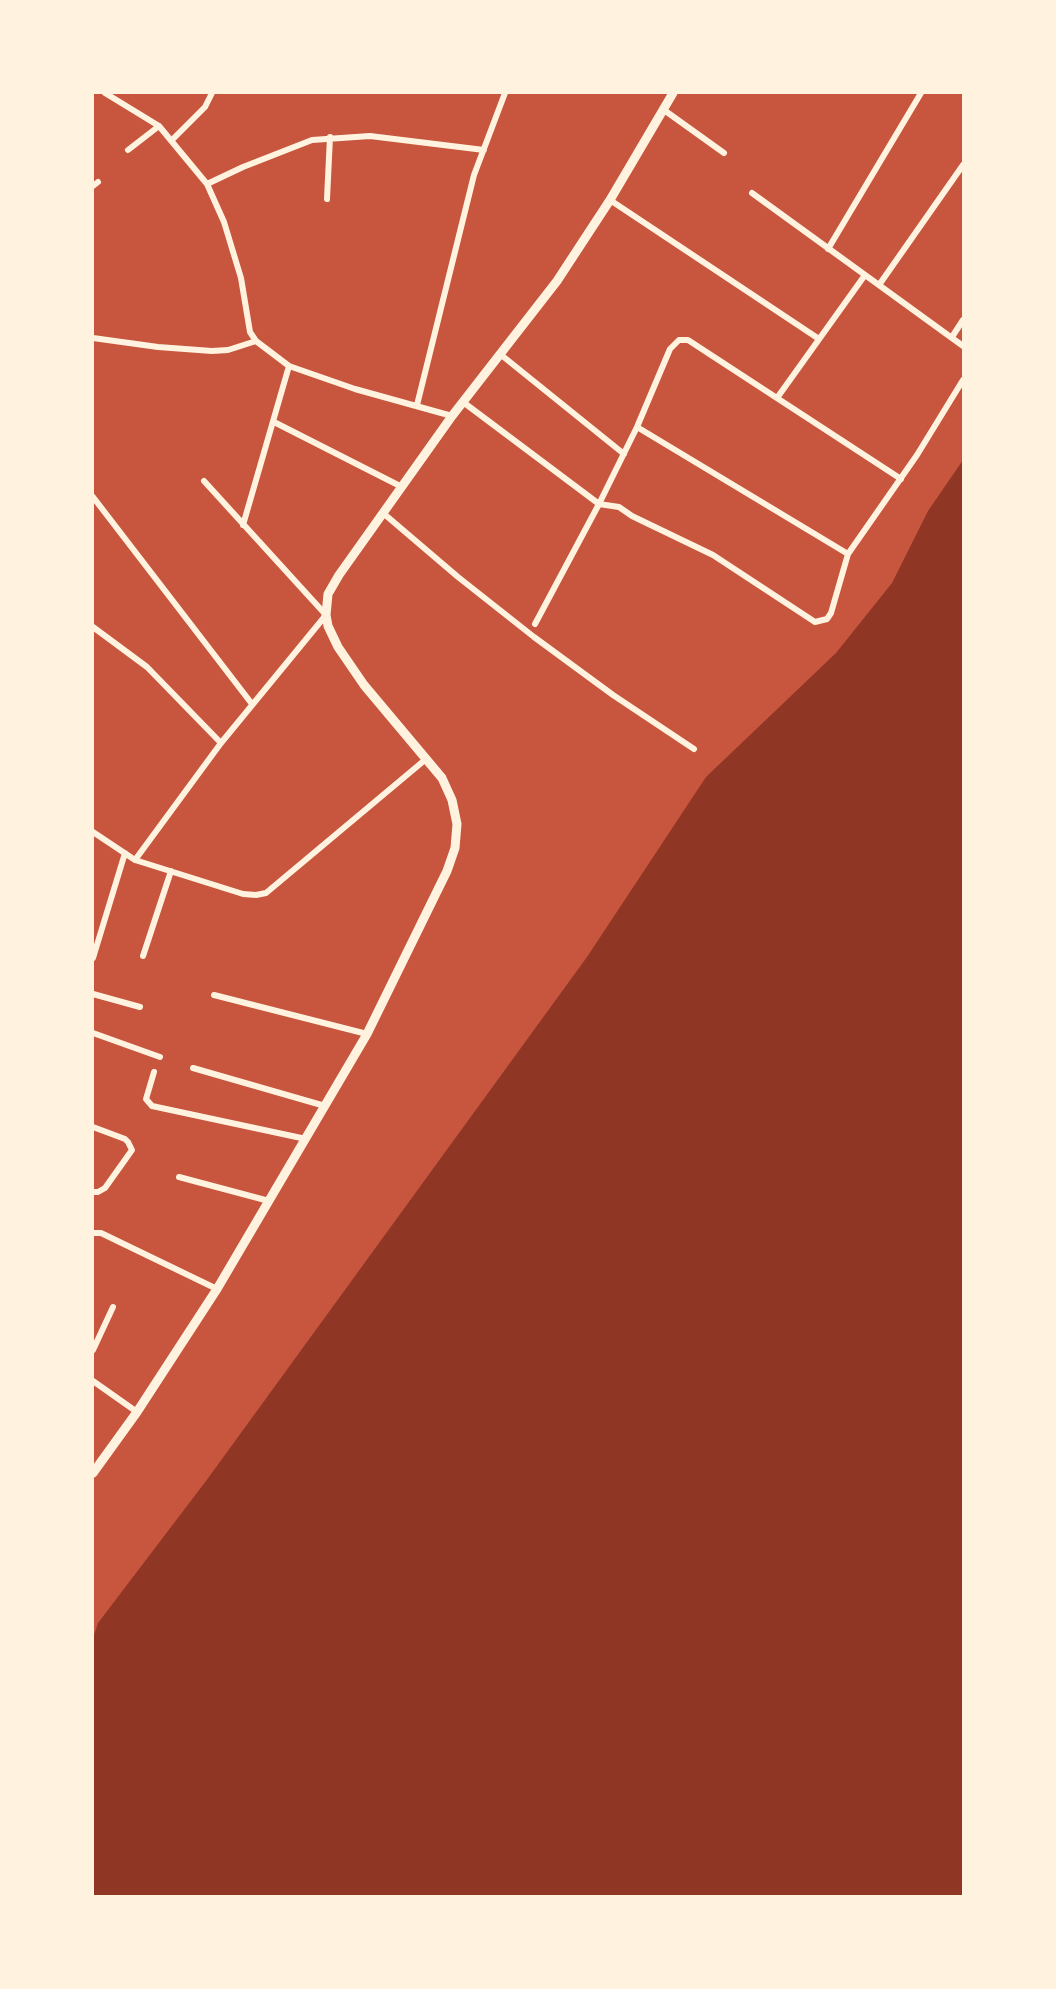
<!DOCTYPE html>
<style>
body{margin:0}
#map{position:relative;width:1056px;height:1989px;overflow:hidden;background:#c8553d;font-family:"Roboto Condensed",sans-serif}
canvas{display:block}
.frame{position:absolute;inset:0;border:94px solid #fff3e0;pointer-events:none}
</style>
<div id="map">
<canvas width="1056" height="1989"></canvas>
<div class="frame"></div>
</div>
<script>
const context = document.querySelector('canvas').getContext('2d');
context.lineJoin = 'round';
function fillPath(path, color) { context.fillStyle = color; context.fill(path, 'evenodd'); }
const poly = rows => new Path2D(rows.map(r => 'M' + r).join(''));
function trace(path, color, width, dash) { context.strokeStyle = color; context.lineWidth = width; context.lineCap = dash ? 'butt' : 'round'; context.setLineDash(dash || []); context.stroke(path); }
fillPath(poly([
 [963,460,963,1896,93,1896,93,1638,98,1623,206,1481,587,957,706,777,836,653,892,583,928,511]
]), '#8f3625');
trace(poly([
 [105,93,159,126,207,184,224,222,241,278,250,332,256,341,289,366,355,389,452,416],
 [664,110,724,153],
 [172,140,205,107,212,93],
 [128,150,159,126],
 [207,184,243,167,312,140,370,136,484,150],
 [93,186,98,182],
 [752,193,963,346],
 [327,199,330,137],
 [610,200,819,339],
 [828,249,921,93],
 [879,285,963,165],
 [952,337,963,320],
 [93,338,158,347,212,351,228,350,256,341],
 [500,354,624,454],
 [777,398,865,275],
 [463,402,599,504,619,507,632,516,713,555,815,622,827,619,831,613,848,554,917,455,963,380],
 [417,405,474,175,505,93],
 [274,422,402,487],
 [637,427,848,554],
 [93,497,252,704],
 [383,513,458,577,534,637,613,695,694,749],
 [243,525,289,366],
 [535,624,599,504,637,427,670,349,679,340,688,340,901,479],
 [93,627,147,667,221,743],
 [93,832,135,860,243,894,256,895,266,893,426,759],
 [135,860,221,743,326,615,204,481],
 [143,956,171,871],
 [93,958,125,853],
 [93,994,140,1007],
 [214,995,367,1034],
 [93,1033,160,1057],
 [193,1068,325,1106],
 [154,1072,146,1099,152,1106,306,1139],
 [93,1127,125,1139,128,1142,132,1150,105,1188,98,1192,93,1192],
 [179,1177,269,1201],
 [93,1233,101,1233,217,1289],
 [93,1350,113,1307],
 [93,1381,137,1412]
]), '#fff3e0', 6);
trace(poly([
 [93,1473,137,1412,217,1289,367,1034,447,871,455,848,457,824,452,800,442,778,364,685,338,647,328,626,326,615,328,594,339,575,452,416,557,281,610,200,673,93]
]), '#fff3e0', 9);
</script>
